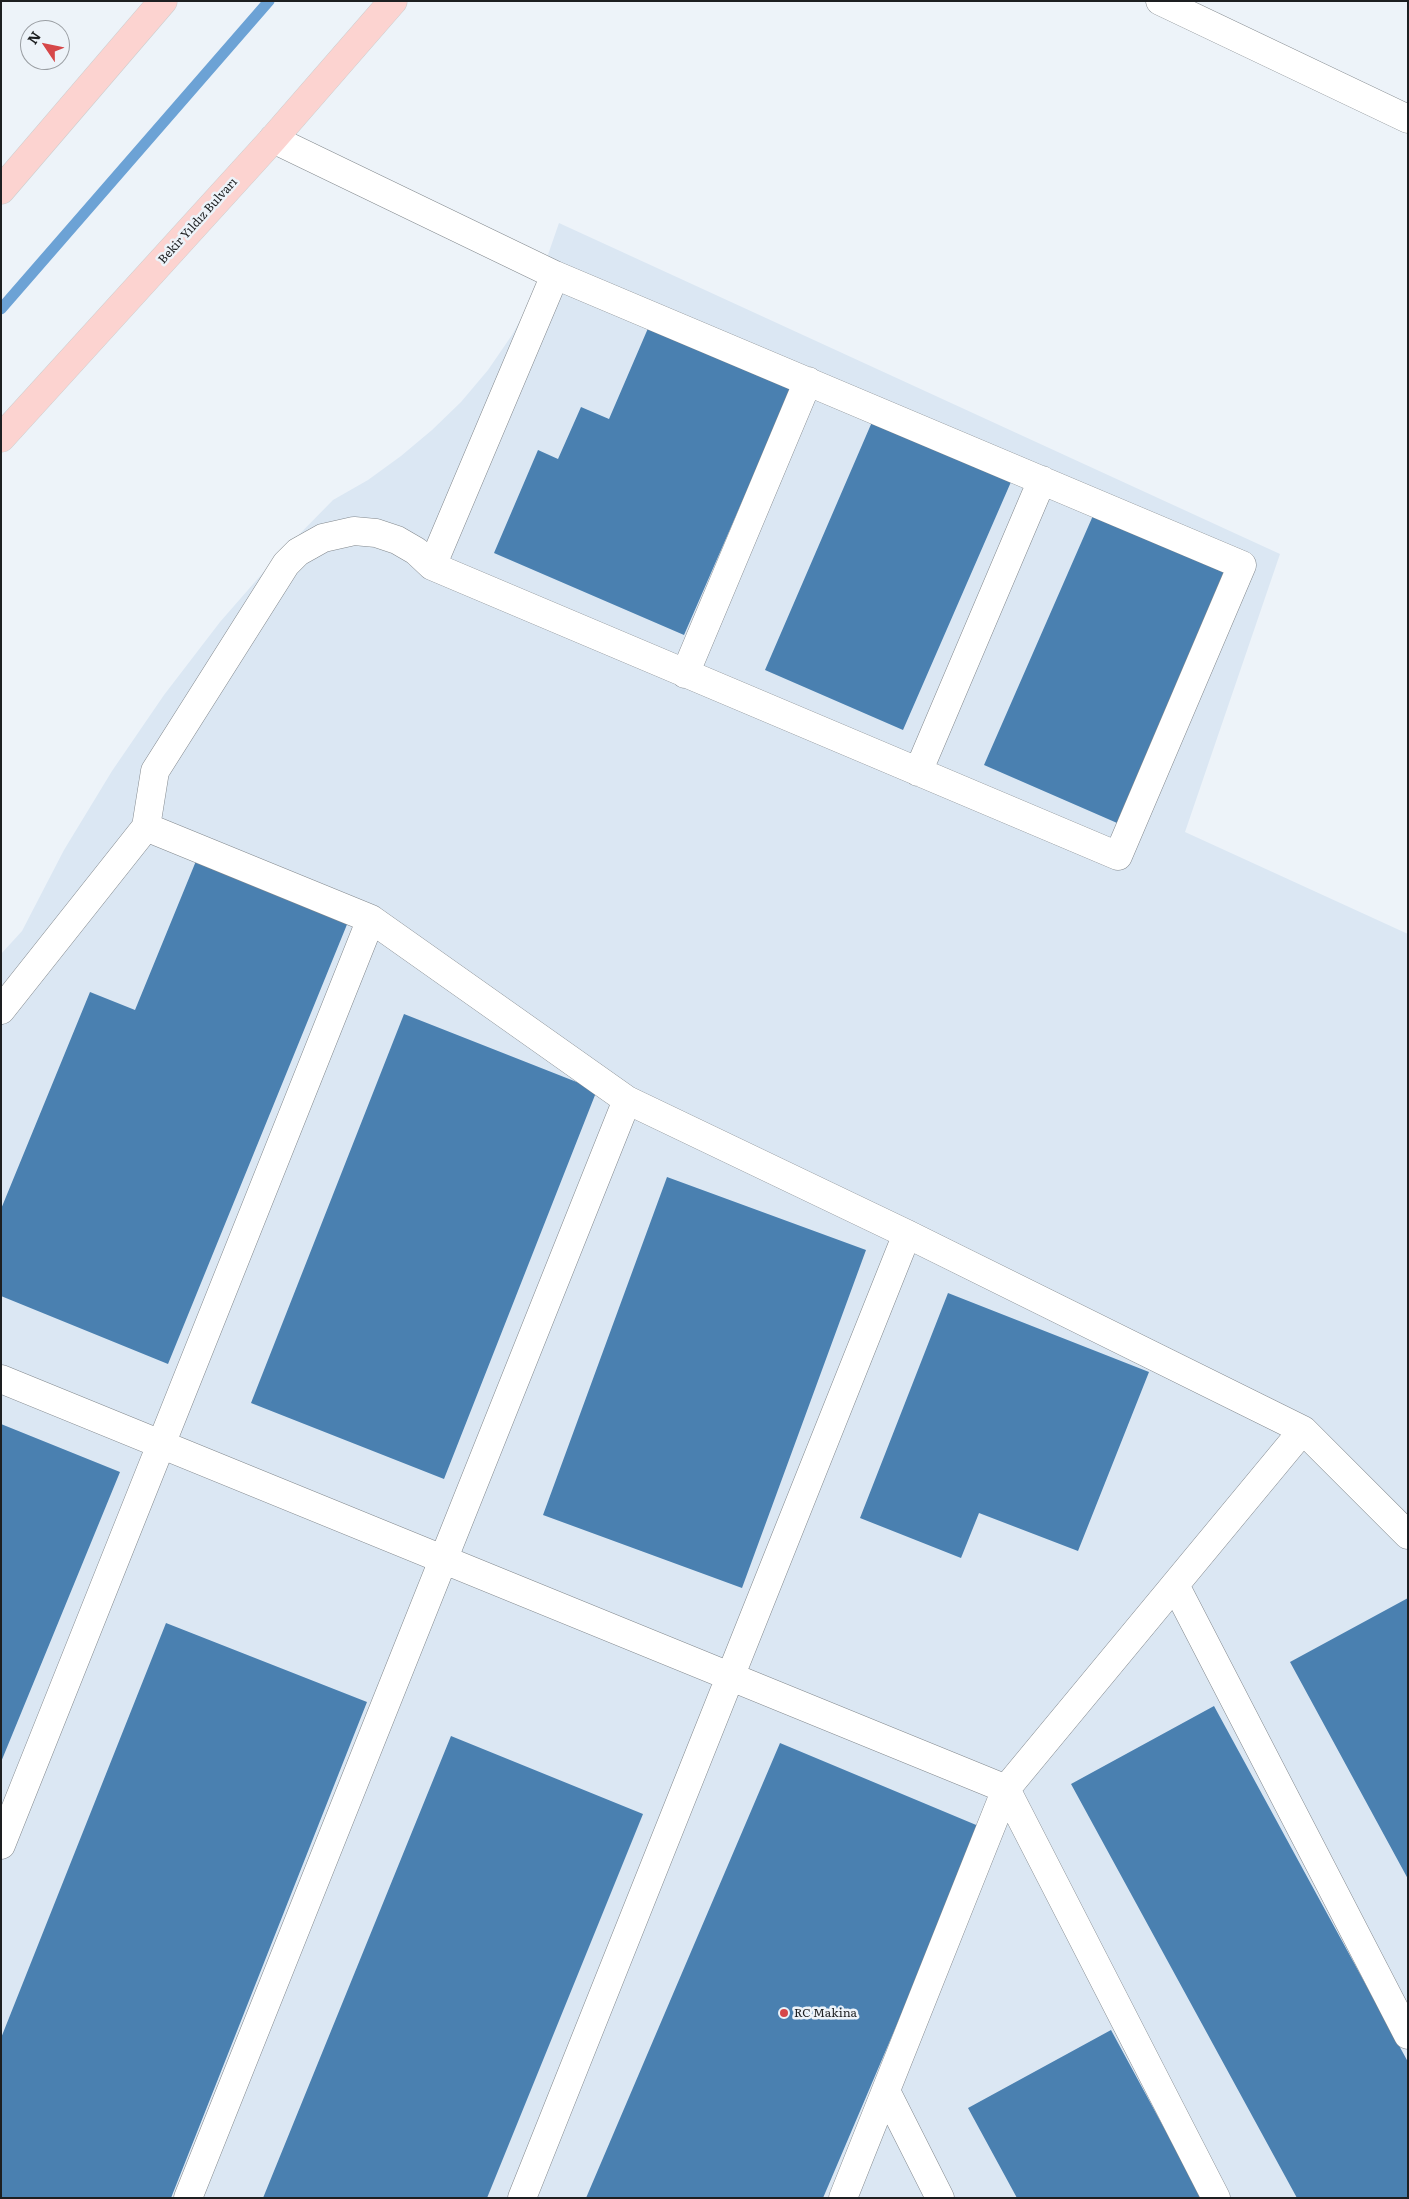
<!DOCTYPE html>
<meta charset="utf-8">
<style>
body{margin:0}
#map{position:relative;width:1409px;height:2199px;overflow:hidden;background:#edf3f9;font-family:Literata,serif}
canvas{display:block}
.frame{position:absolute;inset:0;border:2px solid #1d1f21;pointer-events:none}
.north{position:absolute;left:20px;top:20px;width:50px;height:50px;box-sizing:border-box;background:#edf3f9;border:1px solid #9a9ea3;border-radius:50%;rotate:304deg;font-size:14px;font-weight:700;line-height:20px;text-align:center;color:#1d1f21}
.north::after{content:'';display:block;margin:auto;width:18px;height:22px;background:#d64749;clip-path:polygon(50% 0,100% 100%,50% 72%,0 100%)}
</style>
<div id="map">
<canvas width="1409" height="2199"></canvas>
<div class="frame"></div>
<div class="north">N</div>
</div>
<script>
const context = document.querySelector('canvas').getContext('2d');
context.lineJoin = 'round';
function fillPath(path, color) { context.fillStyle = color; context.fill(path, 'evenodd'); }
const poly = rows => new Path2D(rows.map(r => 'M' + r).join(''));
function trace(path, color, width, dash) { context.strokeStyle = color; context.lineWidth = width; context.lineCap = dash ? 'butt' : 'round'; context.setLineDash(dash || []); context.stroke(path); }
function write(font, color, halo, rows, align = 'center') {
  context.font = font + ' Literata,serif'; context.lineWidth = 5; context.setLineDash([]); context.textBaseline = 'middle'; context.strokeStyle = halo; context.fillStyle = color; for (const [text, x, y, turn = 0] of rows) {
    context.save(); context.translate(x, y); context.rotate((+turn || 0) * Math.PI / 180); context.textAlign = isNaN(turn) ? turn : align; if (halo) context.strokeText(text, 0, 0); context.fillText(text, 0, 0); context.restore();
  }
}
fillPath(poly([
 [559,223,1280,554,1185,832,1408,934,1408,2198,1,2198,1,954,22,931,64,850,112,771,164,695,220,622,275,559,333,500,368,480,401,456,432,430,461,402,488,370,512,335,533,298]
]), '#dbe7f3');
trace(poly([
 [1,309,269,1]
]), '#6ca2d5', 11);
fillPath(poly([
 [652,319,795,380,684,635,494,553,538,450,558,459,581,407,609,419],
 [875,415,1014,475,903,730,765,670],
 [1095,511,1234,571,1124,826,984,765],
 [196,861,348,922,168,1364,1,1296,1,1209,90,992,135,1010],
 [404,1014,597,1090,444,1479,251,1403],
 [667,1177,866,1250,742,1588,543,1515],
 [948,1293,1149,1372,1078,1551,979,1513,961,1558,860,1518],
 [1,1424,120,1472,1,1762],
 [1408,1598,1408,1879,1290,1662],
 [166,1623,367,1702,171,2198,1,2198,1,2038],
 [1214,1706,1408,2062,1408,2198,1297,2198,1071,1784],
 [451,1736,643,1814,487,2198,263,2198],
 [780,1743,981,1827,823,2198,586,2198],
 [1111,2030,1202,2198,1017,2198,968,2108]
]), '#4a80b0');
const street = poly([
 [1160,1,1408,119],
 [432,566,555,275],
 [685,674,808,381],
 [918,772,1042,480],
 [146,827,371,919,627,1100,907,1234,1303,1430,1408,1535],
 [1,1010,146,827,155,771,286,564,298,552,323,538,354,531,376,533,397,540,416,551,432,566,1118,856,1242,565,555,275,273,139],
 [1,1379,1006,1789,1216,2198],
 [1175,1585,1408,2035],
 [1,1845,371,919],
 [886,2091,940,2198],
 [188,2198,627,1100],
 [522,2198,907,1234],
 [843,2198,1006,1789,1303,1430]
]);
const primary = poly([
 [1,190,163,1],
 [1,438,273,139,393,1]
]);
trace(street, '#82888d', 29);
trace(primary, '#cdcece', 29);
trace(street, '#fff', 28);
trace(primary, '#fcd3d0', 28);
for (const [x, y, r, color] of [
 [784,2013,5,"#d64749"]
]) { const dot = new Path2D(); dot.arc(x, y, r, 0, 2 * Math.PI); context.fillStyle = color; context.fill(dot); trace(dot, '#edf3f9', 2); }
write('12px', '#1d1f21', '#edf3f9', [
 ["Bekir Yıldız Bulvarı",198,221,-48]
]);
write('12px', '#1d1f21', '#edf3f9', [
 ["RC Makina",794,2013]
], 'left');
</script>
